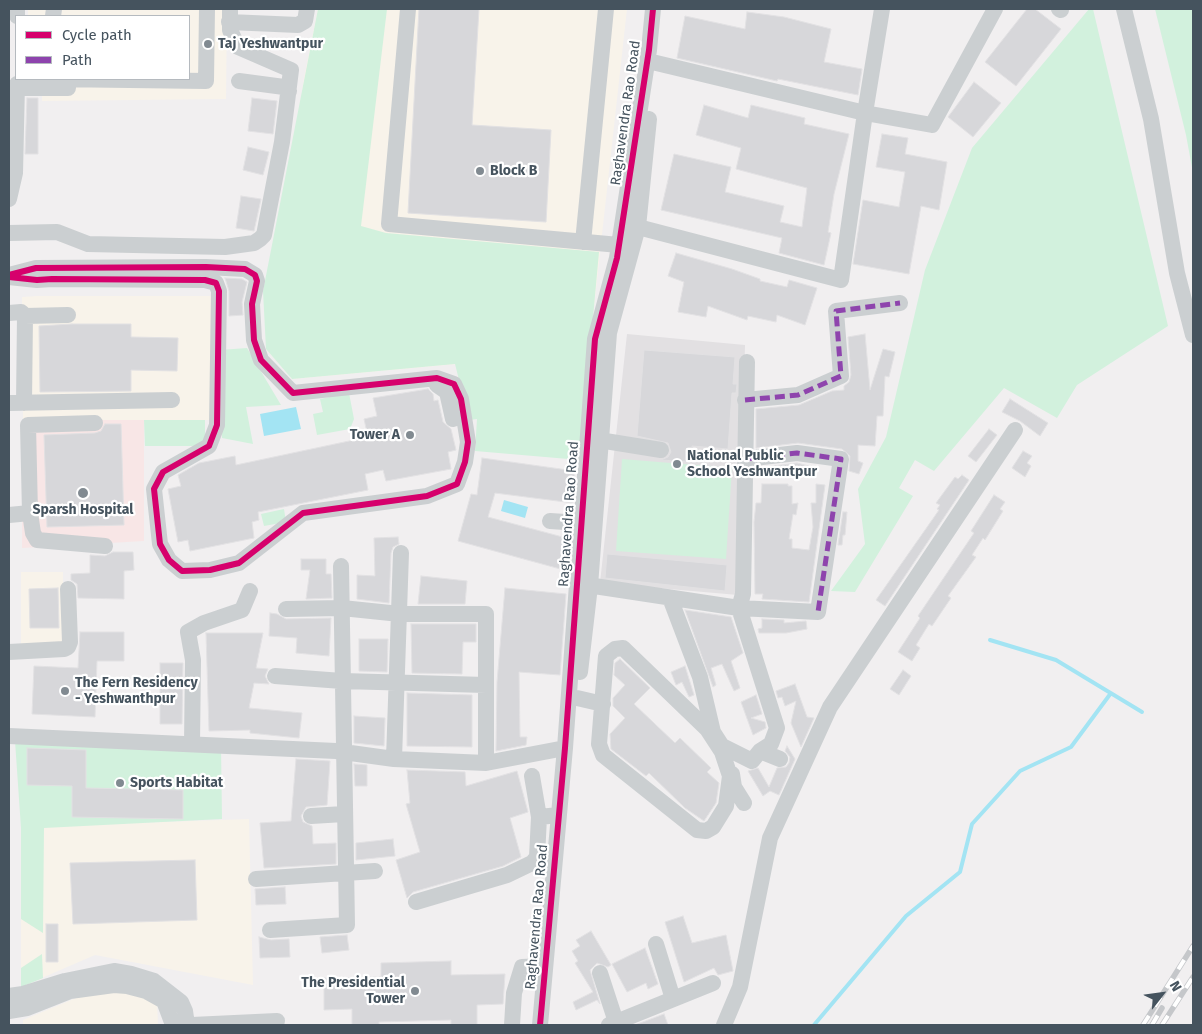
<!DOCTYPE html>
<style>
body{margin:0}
#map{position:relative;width:1202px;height:1034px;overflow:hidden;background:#f1eff0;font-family:"Fira Sans",sans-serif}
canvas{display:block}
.frame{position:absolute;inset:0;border:10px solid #45535e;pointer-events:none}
.legend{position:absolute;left:15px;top:15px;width:175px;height:65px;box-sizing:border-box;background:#fff;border:1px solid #b5babf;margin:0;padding:6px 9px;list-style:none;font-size:15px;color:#45535e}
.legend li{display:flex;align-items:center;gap:10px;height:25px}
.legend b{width:25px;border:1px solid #b5babf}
.north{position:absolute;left:1137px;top:969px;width:50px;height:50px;-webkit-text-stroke:4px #fff;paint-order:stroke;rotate:60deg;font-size:14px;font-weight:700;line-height:20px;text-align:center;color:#45535e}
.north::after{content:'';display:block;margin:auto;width:18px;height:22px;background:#45535e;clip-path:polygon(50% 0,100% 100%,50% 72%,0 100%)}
</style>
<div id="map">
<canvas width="1202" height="1034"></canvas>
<div class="frame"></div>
<ul class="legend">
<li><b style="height:6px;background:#d6006c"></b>Cycle path</li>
<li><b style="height:6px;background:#8e44ad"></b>Path</li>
</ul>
<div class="north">N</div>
</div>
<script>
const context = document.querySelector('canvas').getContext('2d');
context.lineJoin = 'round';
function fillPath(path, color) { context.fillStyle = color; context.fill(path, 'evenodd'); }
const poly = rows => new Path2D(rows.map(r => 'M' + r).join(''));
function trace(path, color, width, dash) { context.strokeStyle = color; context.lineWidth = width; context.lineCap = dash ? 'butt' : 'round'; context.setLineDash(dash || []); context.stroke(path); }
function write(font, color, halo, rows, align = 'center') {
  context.font = font + ' "Fira Sans",sans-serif'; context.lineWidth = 4.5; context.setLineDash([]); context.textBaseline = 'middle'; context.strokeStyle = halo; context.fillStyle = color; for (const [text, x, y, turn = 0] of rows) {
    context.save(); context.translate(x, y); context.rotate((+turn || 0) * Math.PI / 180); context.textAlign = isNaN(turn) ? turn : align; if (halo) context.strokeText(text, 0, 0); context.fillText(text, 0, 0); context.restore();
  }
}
fillPath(poly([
 [28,9,227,9,226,99,42,101,42,79,189,79,189,16,28,16],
 [318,9,627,9,589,352,292,379,266,349,304,78],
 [37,296,213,296,216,420,23,420,22,297],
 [21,572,63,572,63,644,21,644],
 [249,819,253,985,95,955,21,987,21,827],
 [117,990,157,1001,158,1025,23,1025,23,1020,76,998]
]), '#f8f3ea');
fillPath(poly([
 [627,334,745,345,738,595,600,583]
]), '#e2e0e2');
fillPath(poly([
 [23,420,144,420,144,541,22,548]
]), '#f8e6e6');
fillPath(poly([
 [318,9,387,9,361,226,386,233,599,252,580,460,475,451,477,419,469,420,455,364,292,379,266,349,263,291],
 [1089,9,1093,9,1168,326,1077,385,1057,418,1004,388,934,471,915,460,899,488,913,496,855,592,831,591,865,544,858,489,886,437,925,270,972,148],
 [1155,9,1193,9,1193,173,1186,135],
 [247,348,281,405,246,407,253,444,222,438,220,350],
 [349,393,354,419,350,429,317,435,313,414,323,412,320,399],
 [144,420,205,420,205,446,145,446],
 [622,459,732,468,726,559,616,551],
 [284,509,286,522,264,526,261,514],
 [15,741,221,746,222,819,44,828,43,933,21,919,21,828],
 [42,954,43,978,21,987,21,968]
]), '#d2f1dd');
fillPath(poly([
 [296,407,301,429,264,436,260,414],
 [504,500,528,507,525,518,501,511]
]), '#a3e4f3');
trace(poly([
 [990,640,1056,660,1142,712],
 [814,1025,906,916,960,872,972,824,1020,771,1071,747,1111,693]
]), '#a3e4f3', 4);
const building = poly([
 [419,9,479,9,472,125,551,130,546,222,408,213,419,9],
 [1027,9,1035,9,1061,29,1016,86,985,62,1027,9],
 [747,12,784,17,831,29,824,62,862,69,858,95,778,79,777,81,677,58,685,16,745,29,747,12],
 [974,82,1001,103,973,137,948,117,974,82],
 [27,98,38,98,38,154,25,154,27,98],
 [252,98,277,101,273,134,248,131,252,98],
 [704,105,748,118,751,105,805,118,804,124,849,134,834,194,828,232,831,233,824,265,779,253,782,238,661,210,674,154,731,167,725,192,784,206,780,222,802,227,807,188,736,169,741,148,696,135,704,105],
 [882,134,908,138,905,154,947,162,939,210,921,206,909,274,853,264,863,200,899,207,905,172,876,167,882,134],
 [248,147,269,152,263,175,243,170,248,147],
 [241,196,261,199,254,231,236,228,241,196],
 [676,253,732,269,760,279,760,281,787,287,789,280,817,288,805,325,777,315,776,322,748,316,747,320,708,306,706,317,678,312,684,282,668,276,676,253],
 [225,278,242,279,247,282,242,302,243,315,229,316,229,291,225,278],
 [72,324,131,324,131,337,178,338,177,371,131,370,131,391,40,392,39,326,72,324],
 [865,334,870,390,883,349,895,352,889,377,885,376,883,416,877,416,875,446,858,445,858,461,863,463,859,474,849,471,850,456,842,449,798,443,756,448,756,409,799,405,832,391,844,390,844,386,849,382,851,375,848,337,865,334],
 [644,350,735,357,733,384,737,384,736,393,732,393,728,449,692,446,691,462,661,460,668,457,671,452,668,443,637,436,644,350],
 [428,389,433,394,434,401,438,400,443,422,451,429,456,450,448,452,451,469,386,481,383,470,365,474,368,490,258,512,259,520,252,522,254,538,190,551,188,540,178,542,168,489,181,486,178,475,199,463,235,456,236,465,368,437,364,419,377,416,373,398,428,389],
 [1010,399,1048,423,1040,436,1020,421,1002,412,1010,399],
 [105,424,121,424,124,525,47,527,44,435,95,433,101,431,105,424],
 [989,429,997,435,976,462,968,456,989,429],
 [1023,451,1032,456,1027,463,1031,466,1025,477,1012,468,1023,451],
 [482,458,575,471,573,503,495,493,488,517,570,539,564,570,458,541,471,494,477,495,482,458],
 [797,463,809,466,757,468,797,463],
 [962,475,969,480,885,606,876,600,939,510,937,509,940,505,936,503,955,477,958,479,962,475],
 [762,484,788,484,788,486,792,486,792,504,798,503,796,515,793,514,789,539,792,539,792,548,809,550,813,527,811,503,816,503,816,484,825,485,809,602,762,599,763,594,755,594,754,522,756,503,761,503,762,484],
 [994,495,1005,502,1000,509,1003,511,985,540,983,538,972,555,976,557,948,596,951,598,932,626,929,624,916,645,920,648,912,661,898,652,920,618,918,616,974,533,971,531,994,495],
 [843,512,847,512,845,535,843,535,842,545,838,545,843,512],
 [398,537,399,544,393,547,391,553,389,603,357,599,357,575,375,576,374,538,398,537],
 [113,552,133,552,134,570,124,571,124,599,78,598,77,584,71,580,71,574,90,573,90,555,105,556,113,552],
 [607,554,727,565,725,591,605,578,607,554],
 [301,559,326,559,326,574,331,574,332,598,306,599,310,570,301,570,301,559],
 [421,576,467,581,465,604,418,604,421,576],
 [58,588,59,628,30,628,29,589,58,588],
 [505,588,566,594,560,675,519,672,520,737,527,737,526,745,496,751,497,682,505,588],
 [685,610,731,617,743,653,731,661,740,688,734,691,722,664,711,668,716,685,713,687,685,610],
 [270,613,277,614,286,619,331,618,329,656,296,653,297,638,269,636,270,613],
 [762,619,784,620,784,623,806,621,807,629,786,633,759,633,758,629,762,628,762,619],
 [411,624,476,624,476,642,463,642,462,674,412,673,411,624],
 [80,632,124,632,124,661,97,661,95,717,32,714,34,666,78,668,80,632],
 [206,633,263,633,256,668,268,669,265,676,269,684,254,683,249,708,302,713,299,738,250,733,250,730,209,731,206,633],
 [359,639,388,639,387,672,359,671,359,639],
 [620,659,650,688,634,704,675,743,680,738,711,768,707,772,719,783,716,803,704,821,685,808,649,773,646,776,611,749,610,734,625,718,613,706,613,698,625,685,614,675,615,663,620,659],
 [160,663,183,663,182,724,160,724,160,663],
 [685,666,694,695,689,697,682,682,676,685,671,672,685,666],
 [903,670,911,676,899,695,890,689,903,670],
 [795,684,807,717,814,718,801,747,791,723,796,701,785,706,782,697,778,698,776,691,795,684],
 [407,693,472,695,472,747,407,746,407,693],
 [756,695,762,714,751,718,765,722,766,728,753,735,741,702,756,695],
 [354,716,385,718,384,746,354,743,354,716],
 [787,746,795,759,779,795,770,791,763,796,748,771,758,768,769,787,777,768,786,767,789,763,790,757,785,751,787,746],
 [27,748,86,750,86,788,183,790,183,819,72,817,72,786,27,785,27,748],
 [296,759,330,761,327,805,306,807,301,816,303,822,312,826,313,844,336,843,336,864,264,868,260,823,291,821,296,759],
 [354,764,367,765,367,786,355,786,354,764],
 [407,770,465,772,466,786,517,771,528,812,510,818,521,857,503,866,413,892,407,898,396,860,420,852,406,804,410,803,407,770],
 [393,839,395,856,356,860,356,843,393,839],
 [195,860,197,920,73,924,70,863,195,860],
 [285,887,286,904,256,905,255,889,285,887],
 [683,916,692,943,726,935,733,971,718,975,714,968,684,982,665,922,683,916],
 [46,924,58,924,58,962,46,962,46,924],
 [591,931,611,965,608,967,597,963,590,970,600,1004,597,1000,576,1010,573,1002,593,992,575,963,578,961,572,951,580,946,576,940,591,931],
 [347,935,349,950,322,953,320,937,347,935],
 [259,937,271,940,289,939,290,957,260,958,259,937],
 [645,948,658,984,648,989,646,983,627,992,612,964,645,948],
 [451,961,451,975,505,974,503,1004,477,1005,477,1025,451,1025,451,1020,379,1022,379,1025,352,1025,352,1009,324,1010,324,978,381,977,381,963,451,961],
 [664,1014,668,1025,635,1025,664,1014]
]);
fillPath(building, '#d7d7da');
trace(building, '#e2e1e3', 1);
trace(poly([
 [408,9,389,224,619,245],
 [882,9,865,113,932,125,995,9],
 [1059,9,1061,10],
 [1124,9,1151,119,1177,273,1193,335],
 [17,16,17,9],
 [53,16,54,9],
 [229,22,298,25,305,21,307,9],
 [53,79,206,81,207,9],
 [239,81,284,87,289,91],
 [17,88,68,88],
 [9,199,15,173,17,84],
 [638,227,841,280,865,113,648,61],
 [9,233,57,232,88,244,225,247,254,243,260,239,264,235,282,142,291,70,238,47,230,30,230,9],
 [583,242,606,9],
 [9,275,36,268,206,267,245,269,255,275,257,281,252,304,254,340,261,360,293,393,437,378,454,384,461,399,468,442,465,462,457,484,427,496,303,513,239,563,210,570,182,571,169,560,160,544,154,489,163,472,209,446,217,425,219,291,216,283,205,280,52,279,37,280,9,277],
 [9,313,21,312,25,316,24,403],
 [25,316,68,315],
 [437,385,447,392,453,419],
 [745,400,798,395,841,376,836,311,900,303],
 [9,403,172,400],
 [599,440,661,450],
 [30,513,33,533,37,540,105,546],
 [9,515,30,513,28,425,95,423],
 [550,521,580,523],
 [581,584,739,608,818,612,841,459,797,453,745,459],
 [670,598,700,677,713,732,722,746,752,761,760,751,771,744,777,728,739,608,743,594,747,362],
 [286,609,342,608,400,614,486,614,486,763],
 [623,648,707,729,722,752,730,776,726,806,713,827,706,831,697,830,603,755,599,744,606,656,615,649,623,648],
 [9,652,64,649,68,647,70,642,68,589],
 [580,672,590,586,609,333,638,227,649,119],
 [275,676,342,681,486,685],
 [577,698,603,704],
 [9,736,336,751,394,759,486,763,565,748],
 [192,744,193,660,188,632,204,623,242,610,250,591],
 [760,751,780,759],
 [394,759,401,553],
 [732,774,734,787,744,803],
 [532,776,539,817],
 [311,816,344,814],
 [256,879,375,871],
 [416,902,507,875,532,863,537,857,539,817,559,815],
 [270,930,347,925,341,566],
 [656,944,673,999],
 [600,973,616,1022],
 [9,996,23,994,65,981,114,971,131,974,154,981,181,1002,185,1011,187,1025],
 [9,1011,27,1008,70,991,114,985,127,986,146,991,164,1001,173,1025],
 [192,1025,277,1021],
 [512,1025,514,993,522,967,545,966],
 [540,1025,565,748,595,339,617,258,649,50,653,9],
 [609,1025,713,983],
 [724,1025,740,987,770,838,830,707,1015,430]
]), '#cbcfd1', 16);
const rail = poly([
 [1143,1025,1193,946],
 [1152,1025,1162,1008],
 [1162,1025,1193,977]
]);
trace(rail, '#c5c7ca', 5.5);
trace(rail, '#fff', 4, [11]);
trace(poly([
 [745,400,798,395,841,376,836,311,900,303],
 [745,459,797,453,841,459,818,612]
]), '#8e44ad', 5, [10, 5]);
trace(poly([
 [9,275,36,268,206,267,245,269,255,275,257,281,252,304,254,340,261,360,293,393,437,378,454,384,461,399,468,442,465,462,457,484,427,496,303,513,239,563,210,570,182,571,169,560,160,544,154,489,163,472,209,446,217,425,219,291,216,283,205,280,52,279,37,280,9,277],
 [540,1025,565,748,595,339,617,258,649,50,653,9]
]), '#d6006c', 6);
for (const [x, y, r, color] of [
 [208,44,5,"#818a91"],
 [480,171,5,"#818a91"],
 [410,435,5,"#818a91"],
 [677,464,5,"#818a91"],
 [83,493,6,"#818a91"],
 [65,691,5,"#818a91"],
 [120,783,5,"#818a91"],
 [415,991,5,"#818a91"]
]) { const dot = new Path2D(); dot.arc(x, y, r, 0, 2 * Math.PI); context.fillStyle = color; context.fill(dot); trace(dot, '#fff', 2); }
write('bold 14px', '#45535e', '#fff', [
 ["Taj Yeshwantpur",218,44],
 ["Block B",490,171],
 ["Tower A",400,435,"right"],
 ["National Public",687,456],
 ["School Yeshwantpur",687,472],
 ["Sparsh Hospital",83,510,"center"],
 ["The Fern Residency",75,683],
 ["- Yeshwanthpur",75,699],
 ["Sports Habitat",130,783],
 ["The Presidential",405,983,"right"],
 ["Tower",405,999,"right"]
], 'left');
write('14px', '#45535e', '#fff', [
 ["Raghavendra Rao Road",626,113,-82],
 ["Raghavendra Rao Road",569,514,-86],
 ["Raghavendra Rao Road",537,917,-85]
]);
</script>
